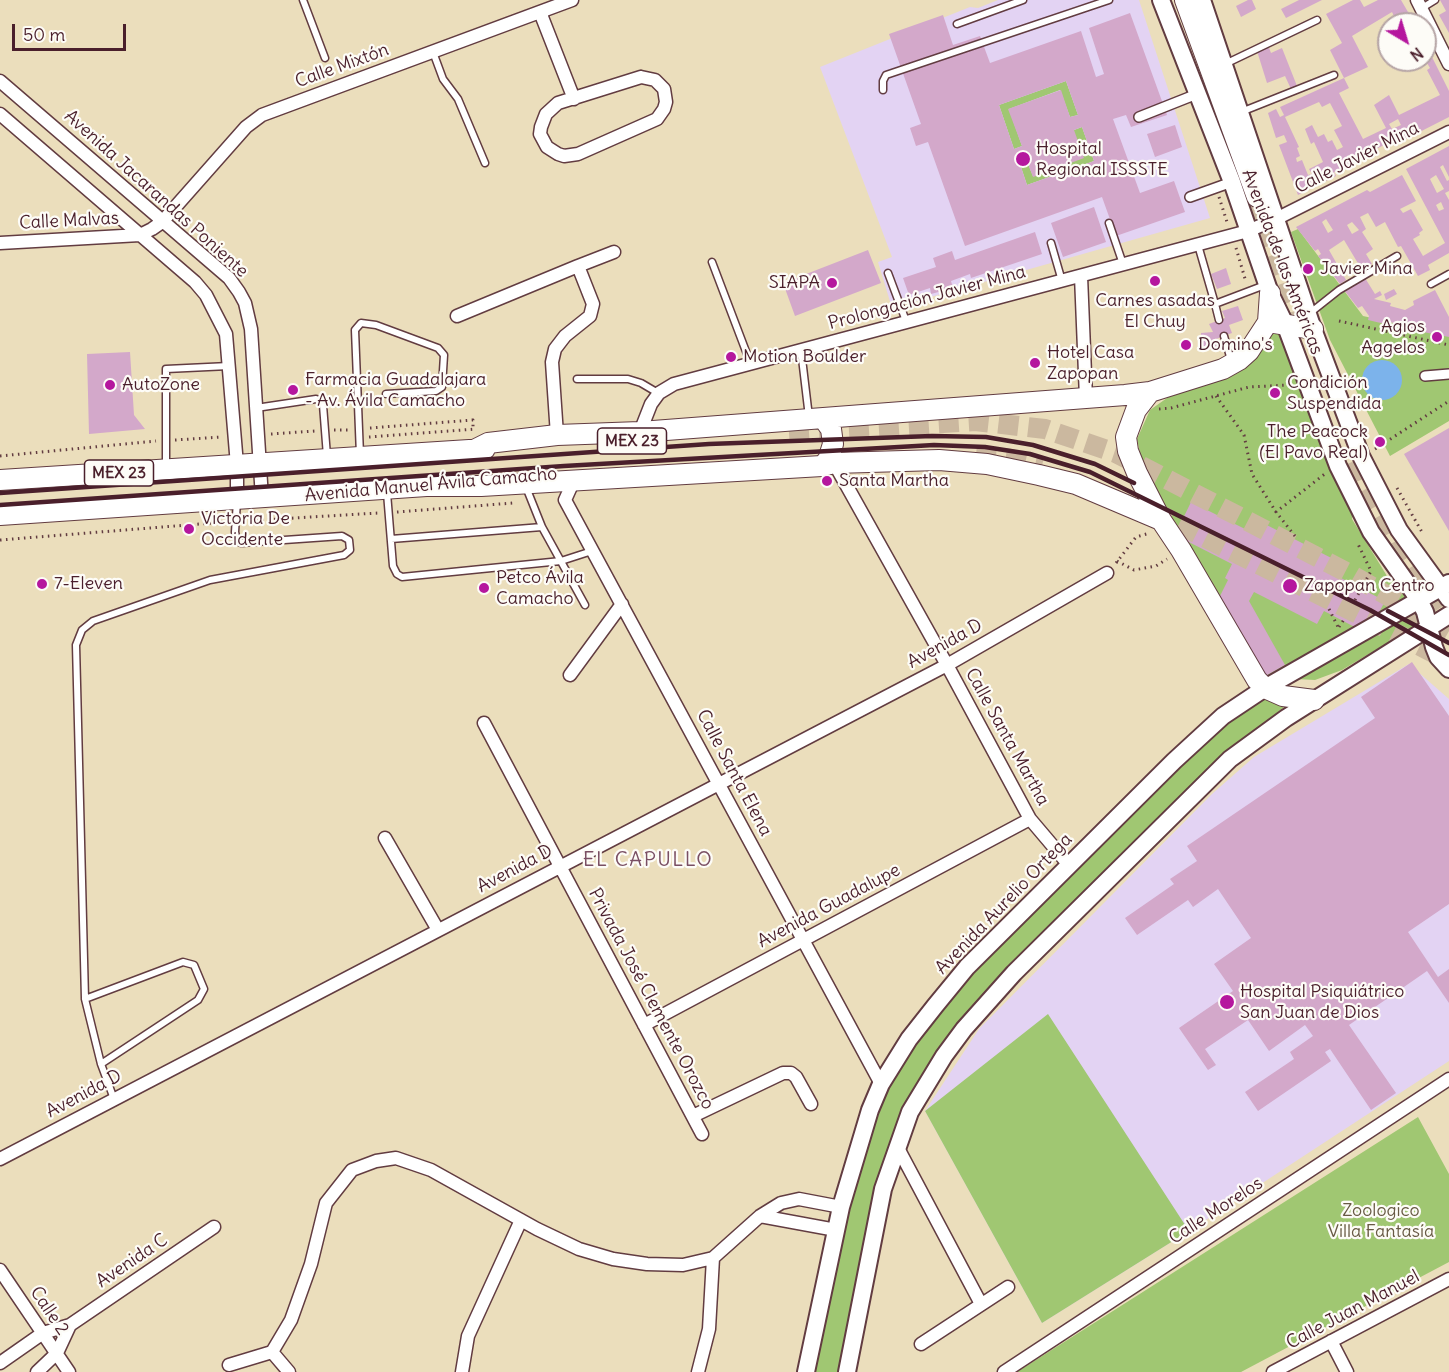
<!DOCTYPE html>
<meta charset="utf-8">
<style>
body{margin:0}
#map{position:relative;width:1449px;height:1372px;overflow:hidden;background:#ebdebc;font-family:Delius,sans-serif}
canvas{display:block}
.north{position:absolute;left:1377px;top:12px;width:60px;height:60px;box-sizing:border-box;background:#fdfcf7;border:2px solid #b5a4a5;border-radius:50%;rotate:142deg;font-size:16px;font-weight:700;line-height:24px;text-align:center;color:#4a1f2b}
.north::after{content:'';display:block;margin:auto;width:21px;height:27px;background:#b5179e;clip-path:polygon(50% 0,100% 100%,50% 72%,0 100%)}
.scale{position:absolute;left:12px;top:24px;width:114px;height:27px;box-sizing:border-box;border:3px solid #4a1f2b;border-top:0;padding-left:8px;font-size:18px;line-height:21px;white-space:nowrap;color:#4a1f2b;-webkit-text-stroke:4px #fdfcf7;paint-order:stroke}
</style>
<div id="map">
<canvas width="1449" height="1372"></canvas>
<div class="north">N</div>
<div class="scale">50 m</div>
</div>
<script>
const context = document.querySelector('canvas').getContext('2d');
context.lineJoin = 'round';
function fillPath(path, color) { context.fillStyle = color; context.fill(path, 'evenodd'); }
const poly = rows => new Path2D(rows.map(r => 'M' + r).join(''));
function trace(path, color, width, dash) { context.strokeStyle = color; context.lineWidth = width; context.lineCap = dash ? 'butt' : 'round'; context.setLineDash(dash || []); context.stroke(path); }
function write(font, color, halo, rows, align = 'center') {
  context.font = font + ' Delius,sans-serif'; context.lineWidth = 4.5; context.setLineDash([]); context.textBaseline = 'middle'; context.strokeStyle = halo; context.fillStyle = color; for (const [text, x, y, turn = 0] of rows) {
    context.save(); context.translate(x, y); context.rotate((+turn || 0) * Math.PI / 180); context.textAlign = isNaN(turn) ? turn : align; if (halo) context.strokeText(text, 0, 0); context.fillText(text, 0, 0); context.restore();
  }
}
fillPath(poly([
 [998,0,1139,0,1210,218,892,308,878,262,892,257,820,67,970,7,978,8],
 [1409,664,1449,699,1449,1061,1189,1231,1042,1323,925,1111,979,1029,1212,794,1254,757]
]), '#e3d3f3');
fillPath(poly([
 [1066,81,1078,115,1070,117,1060,90,1009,109,1022,146,1014,149,999,105],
 [1082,127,1094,161,1027,185,1021,167,1028,164,1033,176,1074,130],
 [1298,229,1363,316,1449,335,1449,421,1390,456,1330,340,1291,232],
 [1276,332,1281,334,1354,509,1352,519,1387,576,1403,583,1409,599,1266,680,1187,552,1141,458,1137,439,1150,410,1177,391],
 [1411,611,1419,624,1342,670,1315,680,1295,679],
 [1257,695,1272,697,1285,706,1240,744,1084,896,908,1106,840,1372,812,1372,839,1235,881,1095,924,1025,1086,853],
 [1048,1014,1189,1231,1042,1323,925,1111],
 [1418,1117,1449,1174,1449,1262,1241,1372,1017,1372]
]), '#a0c772');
fillPath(poly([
 '1362 380a20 20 0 1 1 40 0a20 20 0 1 1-40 0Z'
]), '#7cb3eb');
fillPath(poly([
 [1248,0,1252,0,1256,9,1241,17,1236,6],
 [1299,0,1322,0,1286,18,1281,9],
 [1353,0,1360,0,1364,7,1378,0,1401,0,1415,24,1398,24,1392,12,1352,36,1368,67,1344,78,1330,50,1342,43,1326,14],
 [1440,0,1449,0,1449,33,1439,15,1446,11],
 [1130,13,1167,115,1131,127,1126,115,1113,119,1140,193,1174,181,1185,212,1116,236,1102,197,965,246,928,142,916,146,910,128,921,124,889,34,943,15,953,45,980,36,990,63,1081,31,1096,77,1104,74,1089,28],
 [1066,81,1078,115,1070,117,1061,90,1008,109,1022,146,1014,149,999,105],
 [1082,127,1094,161,1027,185,1021,167,1028,164,1033,177,1084,158,1074,130],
 [1268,45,1271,53,1282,48,1297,86,1291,89,1285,76,1267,83,1257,51],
 [1429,51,1449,91,1449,117,1394,145,1392,141,1358,158,1359,162,1352,165,1351,163,1334,172,1336,176,1298,195,1279,145,1287,142,1284,135,1276,138,1268,113,1276,109,1280,117,1284,115,1280,107,1344,78,1349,88,1339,93,1363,139,1386,128,1374,105,1389,95,1399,115,1440,95,1427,70,1430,68,1427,63,1420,66,1417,60,1425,60,1425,53],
 [1319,102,1322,107,1330,103,1342,126,1334,130,1343,147,1337,150,1332,140,1328,142,1324,134,1318,137,1312,125,1305,129,1311,144,1314,142,1323,162,1309,169,1312,174,1308,175,1302,160,1297,162,1296,158,1300,156,1297,148,1299,147,1285,117],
 [1398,119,1401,125,1392,129,1389,124],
 [1175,125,1182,147,1155,157,1147,134],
 [1449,146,1449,177,1443,165,1440,167,1447,181,1449,180,1449,191,1445,193,1449,200,1449,253,1428,265,1430,270,1418,276,1401,246,1398,247,1385,222,1376,227,1368,213,1360,217,1366,229,1362,232,1373,249,1366,254,1372,264,1362,270,1344,240,1329,250,1346,280,1340,284,1318,256,1321,254,1318,249,1315,251,1296,227,1367,190,1370,192,1402,175,1416,201,1400,209,1403,213,1411,209,1423,230,1419,233,1420,235,1413,239,1423,256,1445,243,1406,169],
 [1436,175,1444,189,1437,193,1430,179],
 [1441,202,1444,209,1439,211,1436,205],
 [1326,219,1333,230,1328,233,1322,222],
 [1352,222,1359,230,1352,234,1347,225],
 [1094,207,1106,242,1063,257,1051,223],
 [1035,232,1042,254,971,278,970,274,951,281,953,288,931,294,930,288,909,295,903,278,936,267,933,258,952,251,955,260],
 [868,250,881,283,795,316,783,283],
 [1226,268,1231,284,1217,289,1211,274],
 [1365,278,1375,294,1380,291,1382,295,1374,299,1391,303,1390,306,1405,310,1414,305,1413,301,1435,290,1449,317,1449,337,1397,327,1401,325,1386,321,1385,324,1368,320,1369,316,1362,306,1358,308,1344,290],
 [1394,289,1397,294,1386,300,1384,294],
 [1238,306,1243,320,1229,325,1232,333,1216,339,1217,347,1201,348,1201,333,1213,332,1209,324,1225,318,1222,311],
 [130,352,134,415,145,429,89,434,87,354],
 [1449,428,1449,531,1404,454],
 [1191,502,1249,531,1255,519,1347,566,1341,578,1385,601,1368,634,1324,611,1317,624,1254,592,1249,601,1285,665,1262,678,1218,600,1228,580,1225,578,1232,564,1175,535],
 [1412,662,1449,716,1449,904,1408,932,1438,977,1449,969,1449,1003,1427,971,1349,1025,1396,1093,1371,1110,1330,1049,1325,1052,1331,1061,1258,1111,1245,1092,1294,1059,1290,1052,1313,1036,1305,1025,1269,1051,1248,1020,1205,1049,1216,1065,1208,1070,1179,1028,1233,991,1214,964,1251,938,1218,889,1193,907,1188,900,1137,935,1125,918,1174,884,1170,879,1197,861,1187,846,1375,718,1361,697]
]), '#d3a8ca');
trace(poly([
 [1257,197,1308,338],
 [789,433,975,421,1045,429,1116,453,1350,574,1449,631],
 [976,455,1006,458,1042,466],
 [1357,460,1368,487,1402,548,1449,618],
 [1152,511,1372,621,1449,661]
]), '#cbb89f', 20, [20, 10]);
const service = poly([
 [303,0,325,58],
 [1422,8,1435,0],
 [957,24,1023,0],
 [433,52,443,79,458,99,485,163],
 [1225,64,1317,20],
 [883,90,883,81,886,75,1109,0],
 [1241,112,1334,75],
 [1109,223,1123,264],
 [1051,243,1062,281],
 [1198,245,1215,304,1265,285],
 [712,262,750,362],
 [888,273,906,321],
 [1431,284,1449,274],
 [1215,304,1219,320],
 [1310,313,1339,290,1397,256],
 [1224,336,1231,360],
 [801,350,809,417],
 [577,379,628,379,641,383,658,393],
 [256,408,316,399,321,401,323,405,327,456],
 [360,455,355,330,361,323,376,325,438,348,444,355,442,387,436,391,386,394],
 [166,467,166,369,229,366],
 [526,487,542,527,585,605],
 [387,493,393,566,397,574,402,577,561,561,592,551],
 [391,539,542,527],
 [85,999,183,962,194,965,204,989,198,1000,101,1064],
 [114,1099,101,1064,85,999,76,645,82,630,93,621,210,580,344,555,350,550,349,540,342,536,241,543,237,541,235,532,237,501]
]);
const pedestrian = poly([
 [1139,117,1197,94],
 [1190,197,1232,182],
 [1425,376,1449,374]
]);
const minor = poly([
 [1417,0,1449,64],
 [540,12,574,99],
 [641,77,655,80,664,89,666,102,664,109,657,119,578,154,564,156,558,154,547,147,540,134,541,127,546,114,558,103,641,77],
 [0,81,229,278,239,292,245,303,251,329,262,498],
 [0,114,195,282,206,295,226,334,237,465,237,500],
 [0,243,140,235,152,229,162,222,246,127,262,115,572,0],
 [578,266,614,252],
 [1081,276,1086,398],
 [457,316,578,266,593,304,590,316,565,336,555,349,552,362,557,435],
 [640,432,651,404,659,393,674,384,1248,231,1276,219,1449,132],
 [834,463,947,665,1030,819,1069,865],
 [574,480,565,500,881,1084],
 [570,675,622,604],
 [484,723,702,1134],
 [385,838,438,930],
 [644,1025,1030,819],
 [693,1116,783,1073,791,1073,796,1077,811,1104],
 [898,1148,981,1304],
 [0,1159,947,665,1107,573],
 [760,1216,836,1230],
 [0,1270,69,1372],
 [1331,1341,1347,1372],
 [921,1344,1008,1287],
 [272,1352,289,1372],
 [0,1363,43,1333,70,1325,214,1227],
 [229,1365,272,1352,291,1320,311,1264,326,1203,352,1170,376,1161,396,1158,431,1170,537,1229,579,1249,613,1259,647,1264,683,1265,713,1258],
 [37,1372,57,1353,70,1325],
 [462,1372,468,1336,521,1220],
 [698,1372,709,1329,713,1258,760,1216,781,1203,799,1199,841,1207],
 [1004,1372,1449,1079],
 [1273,1372,1449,1279]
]);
const secondary = poly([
 [1161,0,1232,182,1270,293,1285,324,1338,466,1371,532,1419,600,1425,612,1434,647,1438,657,1449,669],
 [1202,0,1313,329,1361,456,1399,530,1449,599],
 [806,1372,841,1207,870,1110,881,1084,909,1039,935,1006,967,967,1174,761,1223,716,1265,688,1449,583],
 [847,1372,883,1189,910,1112,944,1056,964,1029,1014,973,1230,759,1286,718,1449,615]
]);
const primary = poly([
 [1185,0,1257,197],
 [1268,322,1313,329],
 [1150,392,1136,410,1126,437,1128,451,1137,473,1161,520],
 [474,450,488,443,557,435,640,432,1125,395,1150,392,1223,369,1239,360,1249,351,1268,322,1270,293],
 [822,466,828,460,833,444,831,429,823,418],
 [0,480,485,449],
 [428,486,481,486,822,466,834,463,939,460,987,464,1039,475,1076,484,1161,520,1181,550,1257,680,1265,688,1283,696,1314,700],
 [0,515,441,485]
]);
trace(service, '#623c41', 9);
trace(pedestrian, '#623c41', 12);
trace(minor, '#623c41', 15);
trace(secondary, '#623c41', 20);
trace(primary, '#623c41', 22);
trace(poly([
 [1219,197,1227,222],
 [1236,248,1246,282],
 [1339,321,1449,345],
 [1216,396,1244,435,1252,474,1276,512],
 [1159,409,1171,408,1249,387,1289,385,1292,388],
 [370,428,473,420,473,430],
 [334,430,348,430],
 [271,434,315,431],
 [369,437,476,429],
 [175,440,222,437],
 [1375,449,1449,401],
 [0,456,156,441],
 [1397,488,1423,534],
 [397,512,513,503],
 [244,521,378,513],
 [1295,536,1276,512,1326,473],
 [0,540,225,522],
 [1117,561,1134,570,1156,566,1167,559],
 [1116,563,1136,537,1150,533],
 [1355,600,1371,571,1357,542],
 [1329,609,1339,629],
 [1339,627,1345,618]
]), '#623c41', 3, [1.5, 4.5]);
trace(service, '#fff', 6);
trace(pedestrian, '#fff', 9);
trace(minor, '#fff', 12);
trace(secondary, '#fff', 16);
trace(primary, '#fff', 20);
trace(poly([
 [0,493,709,444,932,436,986,437,1033,445,1095,464,1134,483],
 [0,505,564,466,934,445,985,447,1030,454,1090,472,1370,610,1449,655],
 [1388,611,1449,643]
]), '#4a1f2b', 4.5);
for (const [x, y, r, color] of [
 [1023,159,8,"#b5179e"],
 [1308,269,6,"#b5179e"],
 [1155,281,6,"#b5179e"],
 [832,283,6,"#b5179e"],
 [1437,337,6,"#b5179e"],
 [1186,345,6,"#b5179e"],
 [731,357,6,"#b5179e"],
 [1035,363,6,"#b5179e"],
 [110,385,6,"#b5179e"],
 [293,390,6,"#b5179e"],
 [1275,393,6,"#b5179e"],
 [1380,442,6,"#b5179e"],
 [827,481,6,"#b5179e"],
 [189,529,6,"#b5179e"],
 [42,584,6,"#b5179e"],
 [1290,586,8,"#b5179e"],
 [484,588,6,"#b5179e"],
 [1227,1002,8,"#b5179e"]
]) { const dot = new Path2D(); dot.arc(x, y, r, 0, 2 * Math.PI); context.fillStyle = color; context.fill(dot); trace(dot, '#fdfcf7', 2); }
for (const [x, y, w] of [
 [632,441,69],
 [119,473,69]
]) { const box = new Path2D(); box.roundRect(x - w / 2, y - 13, w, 26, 4.5); context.fillStyle = '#fdfcf7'; context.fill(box); trace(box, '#4a1f2b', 1.5); }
write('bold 16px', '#4a1f2b', null, [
 ["MEX 23",632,441],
 ["MEX 23",119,473]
]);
write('18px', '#4a1f2b', '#fdfcf7', [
 ["Calle Mixtón",342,66,-20],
 ["Calle Javier Mina",1357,158,-27],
 ["Avenida Jacarandas Poniente",156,194,42],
 ["Calle Malvas",69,221,-3],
 ["Avenida de las Américas",1282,262,69],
 ["Prolongación Javier Mina",927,298,-15],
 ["Avenida Manuel Ávila Camacho",431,485,-5],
 ["Avenida D",945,644,-29],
 ["Calle Santa Martha",1007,737,61],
 ["Calle Santa Elena",734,773,62],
 ["Avenida D",515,869,-28],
 ["Avenida Aurelio Ortega",1004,904,-46],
 ["Avenida Guadalupe",829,906,-28],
 ["Privada José Clemente Orozco",651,999,62],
 ["Avenida D",84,1094,-28],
 ["Calle Morelos",1216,1211,-33],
 ["Avenida C",132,1261,-34],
 ["Calle Juan Manuel",1353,1310,-28],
 ["Calle 2",49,1311,56]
]);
write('18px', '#4a1f2b', '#fdfcf7', [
 ["Hospital",1036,149],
 ["Regional ISSSTE",1036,170],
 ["Javier Mina",1320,269],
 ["SIAPA",820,283,"right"],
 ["Carnes asadas",1155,301,"center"],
 ["El Chuy",1155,322,"center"],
 ["Agios",1425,327,"right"],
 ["Aggelos",1425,348,"right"],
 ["Domino's",1198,345],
 ["Hotel Casa",1047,353],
 ["Zapopan",1047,374],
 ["Motion Boulder",743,357],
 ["Farmacia Guadalajara",305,380],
 ["- Av. Ávila Camacho",305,401],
 ["Condición",1287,383],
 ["Suspendida",1287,404],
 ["AutoZone",122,385],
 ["The Peacock",1368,432,"right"],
 ["(El Pavo Real)",1368,453,"right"],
 ["Santa Martha",839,481],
 ["Victoria De",201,519],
 ["Occidente",201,540],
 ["Petco Ávila",496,578],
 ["Camacho",496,599],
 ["7-Eleven",54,584],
 ["Zapopan Centro",1304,586],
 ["Hospital Psiquiátrico",1240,992],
 ["San Juan de Dios",1240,1013]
], 'left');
write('18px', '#685a44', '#fdfcf7', [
 ["Zoologico",1381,1211],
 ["Villa Fantasía",1381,1232]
]);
context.letterSpacing = '1.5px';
write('20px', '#7a4f63', '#fdfcf7', [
 ["EL CAPULLO",648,860]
]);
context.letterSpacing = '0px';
</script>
